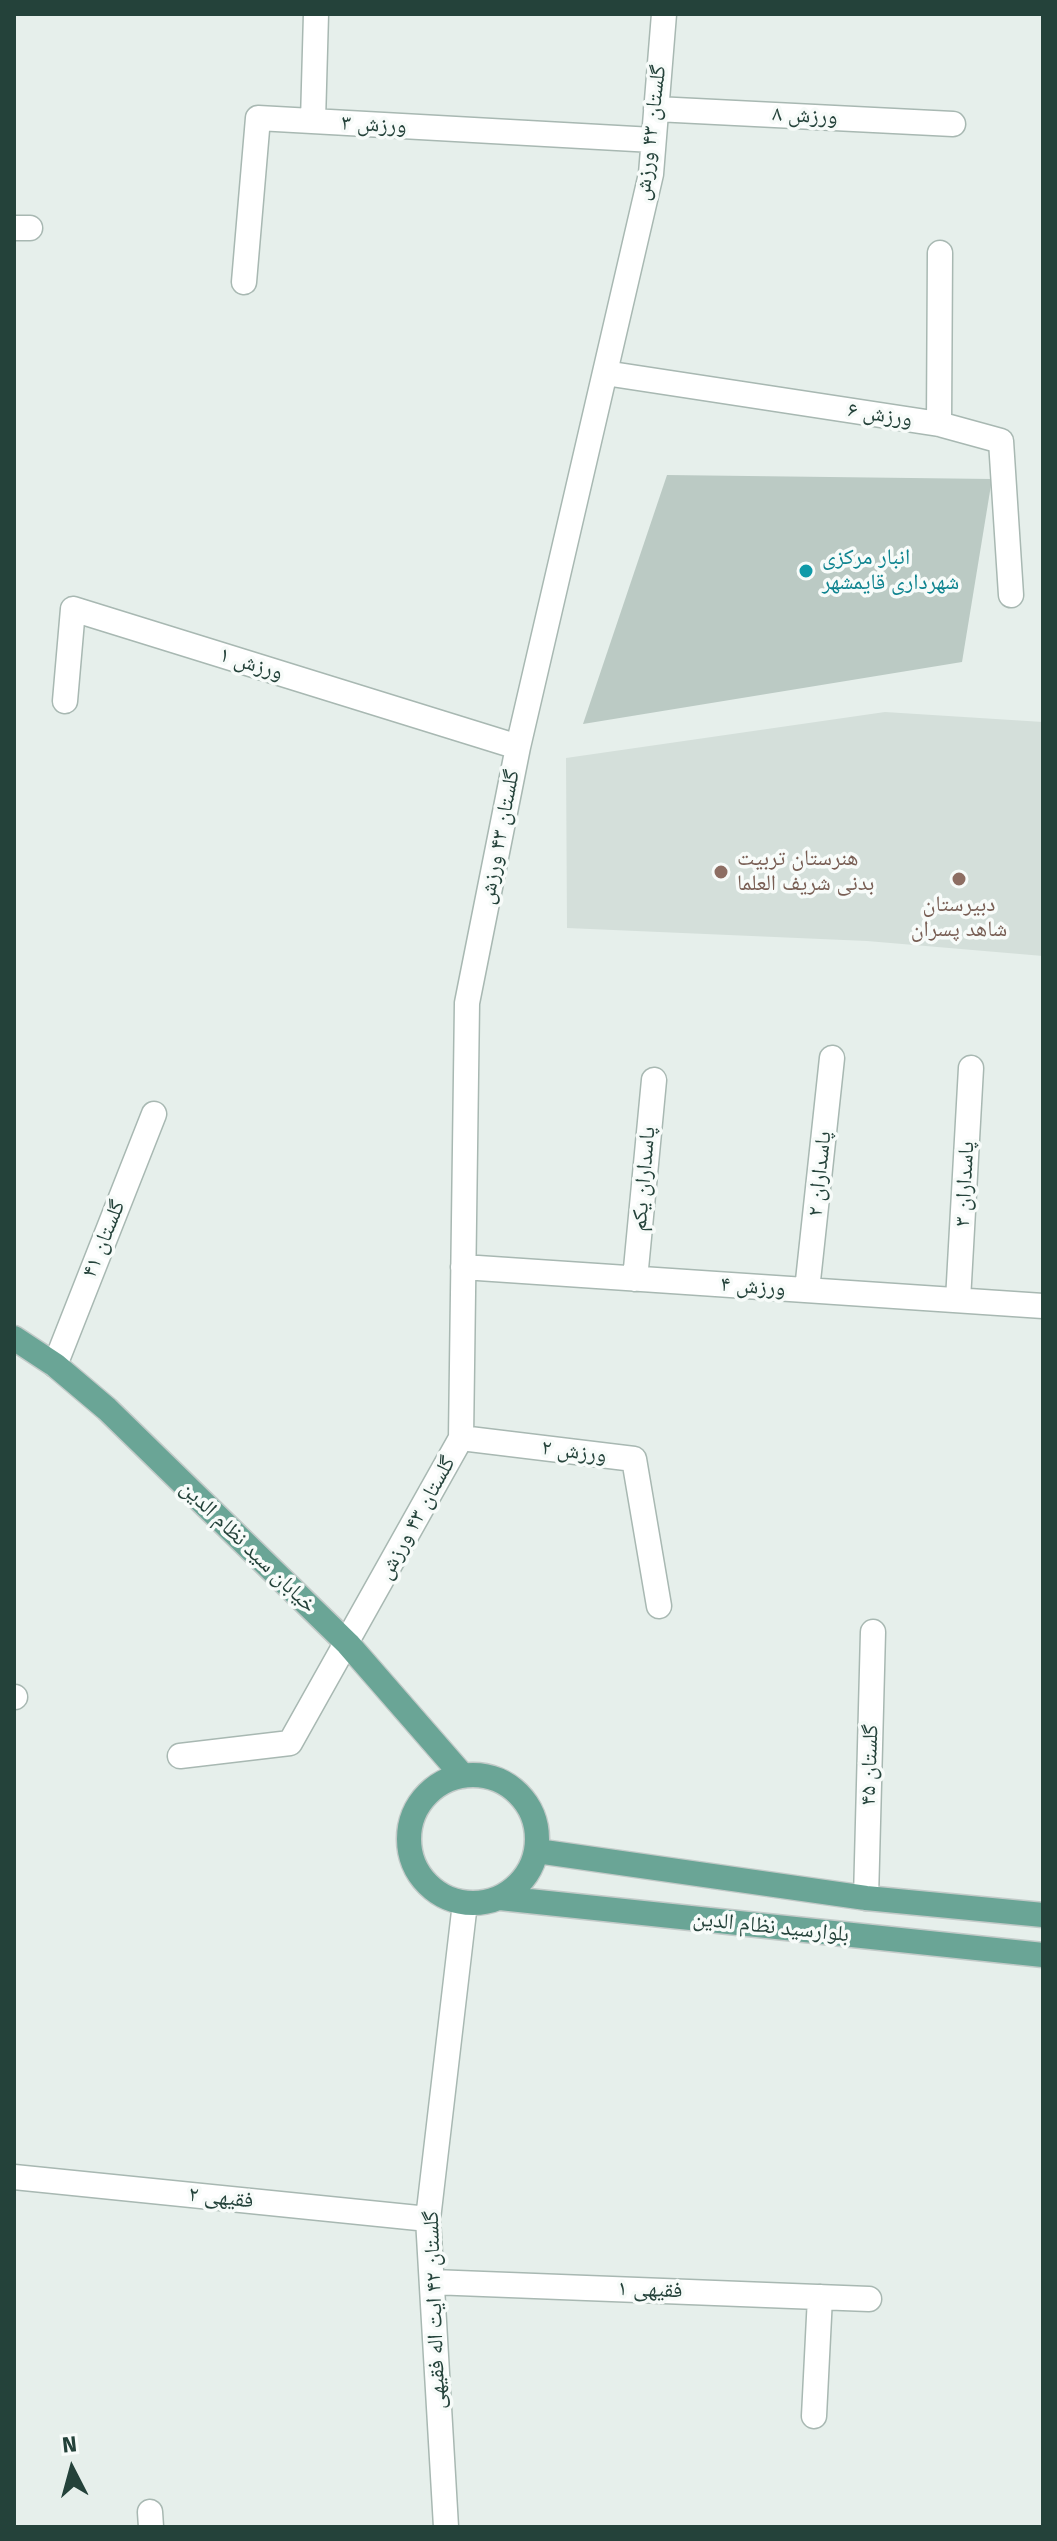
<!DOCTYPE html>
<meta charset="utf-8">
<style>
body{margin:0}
#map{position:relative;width:1057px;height:2541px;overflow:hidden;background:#e6efeb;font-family:"Fira Sans",sans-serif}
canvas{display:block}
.frame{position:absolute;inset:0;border:16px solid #24423a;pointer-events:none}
.north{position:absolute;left:32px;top:2429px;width:80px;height:80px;-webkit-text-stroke:6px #f7fbf9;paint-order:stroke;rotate:354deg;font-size:22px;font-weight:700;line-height:32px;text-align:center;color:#24423a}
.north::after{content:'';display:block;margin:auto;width:28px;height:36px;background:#24423a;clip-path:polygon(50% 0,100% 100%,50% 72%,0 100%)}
</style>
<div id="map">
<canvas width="1057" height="2541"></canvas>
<div class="frame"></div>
<div class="north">N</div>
</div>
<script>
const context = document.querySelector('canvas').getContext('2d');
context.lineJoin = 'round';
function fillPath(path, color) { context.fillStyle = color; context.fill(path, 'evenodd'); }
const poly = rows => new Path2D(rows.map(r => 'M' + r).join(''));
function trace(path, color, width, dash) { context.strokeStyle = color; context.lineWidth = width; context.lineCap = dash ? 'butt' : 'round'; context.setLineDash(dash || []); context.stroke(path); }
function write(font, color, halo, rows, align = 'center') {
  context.font = font + ' "Fira Sans","Noto Naskh Arabic",sans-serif'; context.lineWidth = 7; context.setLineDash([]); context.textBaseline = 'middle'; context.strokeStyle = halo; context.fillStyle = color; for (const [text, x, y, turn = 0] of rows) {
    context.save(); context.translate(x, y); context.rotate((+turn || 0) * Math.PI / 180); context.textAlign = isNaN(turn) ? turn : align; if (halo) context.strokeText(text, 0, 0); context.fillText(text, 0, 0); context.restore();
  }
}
fillPath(poly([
 [885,712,1043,722,1043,956,867,941,567,928,566,758]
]), '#d4dfda');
fillPath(poly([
 [667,475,992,479,962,662,583,724]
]), '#bbcac4');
const minor = poly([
 [656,109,953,124],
 [313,121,316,14],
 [14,228,30,228],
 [244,282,258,118,653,140],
 [605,373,939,424,1001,441,1011,595],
 [939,424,940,253],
 [65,701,73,609,518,747],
 [463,1267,1043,1306],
 [635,1279,654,1080],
 [807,1290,832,1058],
 [958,1300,971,1068],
 [55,1365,154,1114],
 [461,1438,634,1459,659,1606],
 [14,1697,15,1697],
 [180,1756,290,1743,461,1438,467,1003,518,747,651,174,664,14],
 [866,1898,873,1632],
 [14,2177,428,2219],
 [432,2282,869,2299],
 [814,2416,820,2297],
 [150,2512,151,2527],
 [446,2527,428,2219,465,1903]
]);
const major = poly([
 [14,1338,55,1365,107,1409,348,1644,463,1776],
 '409 1839a64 64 0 1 1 128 0a64 64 0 1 1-128 0Z',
 [537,1851,866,1898,1043,1915],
 [500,1898,1043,1955]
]);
trace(minor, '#a8b8b2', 27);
trace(major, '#c2cac8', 27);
trace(minor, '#fff', 24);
trace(major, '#6aa596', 24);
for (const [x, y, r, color] of [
 [806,571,8,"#0f9aa8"],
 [721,872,8,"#8d6e63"],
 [959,879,8,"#8d6e63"]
]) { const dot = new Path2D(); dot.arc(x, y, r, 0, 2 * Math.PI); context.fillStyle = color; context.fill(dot); trace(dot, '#f7fbf9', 3); }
write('22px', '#24423a', '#f7fbf9', [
 ["ورزش ۸",805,116,3],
 ["ورزش ۳",374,125,3],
 ["گلستان ۴۳ ورزش",651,133,-83],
 ["ورزش ۶",880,415,9],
 ["ورزش ۱",251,664,17],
 ["گلستان ۴۳ ورزش",500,837,-79],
 ["پاسداران ۲",820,1174,-84],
 ["پاسداران یکم",644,1179,-85],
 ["پاسداران ۳",965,1184,-87],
 ["گلستان ۴۱",104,1239,-68],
 ["ورزش ۴",753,1287,4],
 ["ورزش ۲",574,1452,7],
 ["گلستان ۴۳ ورزش",417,1518,-61],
 ["خیابان سید نظام الدین",248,1547,44],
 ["گلستان ۴۵",870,1765,-88],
 ["بلوارسید نظام الدین",771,1927,6],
 ["فقیهی ۲",221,2198,6],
 ["فقیهی ۱",650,2290,2],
 ["گلستان ۴۲ ایت اله فقیهی",435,2310,-92]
]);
write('22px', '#0d838f', '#f7fbf9', [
 ["انبار مرکزی",822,558],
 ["شهرداری قایمشهر",822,583]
], 'left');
write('22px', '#785e54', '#f7fbf9', [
 ["هنرستان تربیت",737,859],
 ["بدنی شریف العلما",737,884],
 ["دبیرستان",959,905,"center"],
 ["شاهد پسران",959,930,"center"]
], 'left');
</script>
